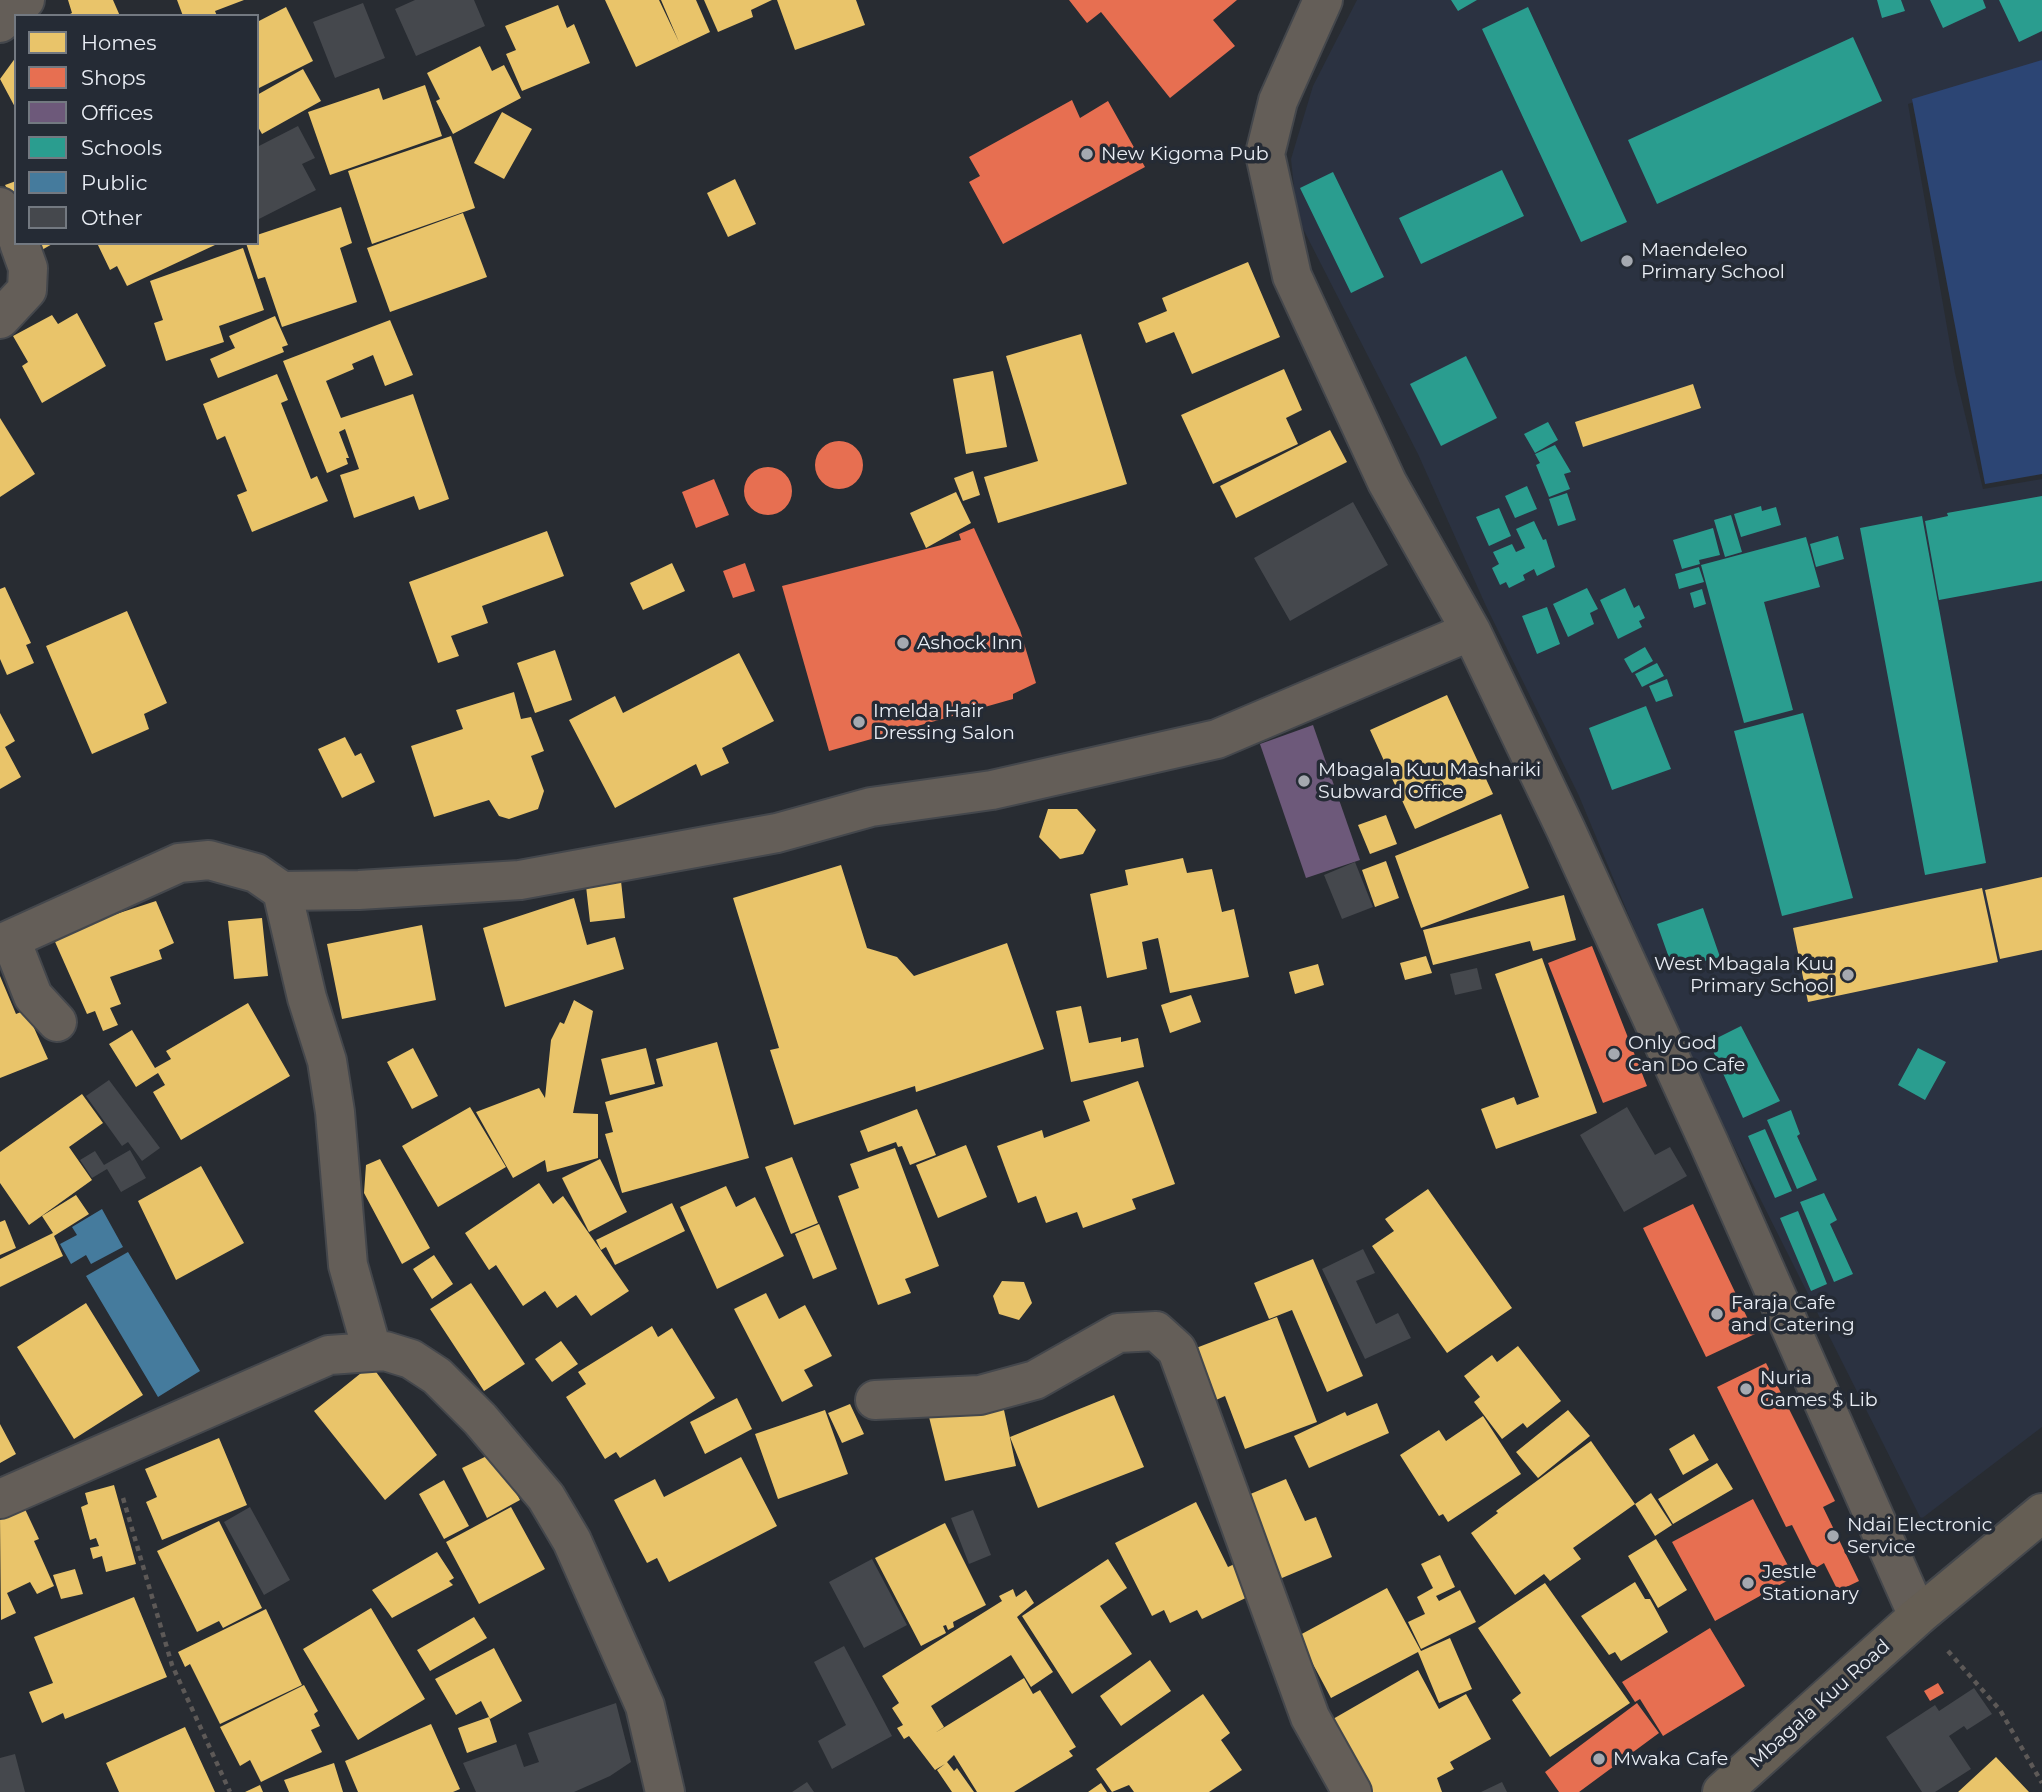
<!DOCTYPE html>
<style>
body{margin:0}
#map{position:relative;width:2042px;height:1792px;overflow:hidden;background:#282c32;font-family:Montserrat,sans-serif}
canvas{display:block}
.legend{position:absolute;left:14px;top:14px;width:245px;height:231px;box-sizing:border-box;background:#252b35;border:2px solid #737981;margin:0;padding:9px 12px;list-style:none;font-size:21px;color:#e9edf4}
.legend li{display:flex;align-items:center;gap:14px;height:35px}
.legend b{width:35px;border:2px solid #737981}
</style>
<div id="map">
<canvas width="2042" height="1792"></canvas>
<ul class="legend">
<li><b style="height:19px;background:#e9c46a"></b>Homes</li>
<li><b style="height:19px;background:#e76f51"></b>Shops</li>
<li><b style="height:19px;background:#6d597a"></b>Offices</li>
<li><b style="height:19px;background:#2a9d8f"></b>Schools</li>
<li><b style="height:19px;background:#457b9d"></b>Public</li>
<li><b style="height:19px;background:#45484d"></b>Other</li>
</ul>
</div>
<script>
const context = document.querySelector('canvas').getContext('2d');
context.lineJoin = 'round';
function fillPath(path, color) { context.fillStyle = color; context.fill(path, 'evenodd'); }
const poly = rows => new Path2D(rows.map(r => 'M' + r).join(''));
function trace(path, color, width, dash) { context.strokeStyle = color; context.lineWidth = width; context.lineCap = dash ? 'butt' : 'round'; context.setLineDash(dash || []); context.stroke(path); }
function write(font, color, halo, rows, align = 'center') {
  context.font = font + ' Montserrat,sans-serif'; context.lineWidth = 7; context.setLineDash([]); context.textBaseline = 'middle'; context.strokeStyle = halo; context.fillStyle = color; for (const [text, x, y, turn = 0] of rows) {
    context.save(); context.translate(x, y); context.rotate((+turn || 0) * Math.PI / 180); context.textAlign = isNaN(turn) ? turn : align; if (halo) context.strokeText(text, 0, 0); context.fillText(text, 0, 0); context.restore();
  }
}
fillPath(poly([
 [1357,0,2042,0,2042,61,1908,104,1955,373,1983,489,2042,479,2042,1427,1921,1519,1682,1043,1579,796,1486,606,1418,454,1297,217,1291,159,1313,86]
]), '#2b3241');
fillPath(poly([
 [2042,60,2042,474,1985,484,1912,99]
]), '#2c4574');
fillPath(poly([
 [113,0,120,16,66,16,72,13,68,0],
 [177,0,244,0,215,11,217,16,183,16],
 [605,0,659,0,679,42,661,0,696,0,710,32,636,67],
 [704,0,772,0,751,10,753,17,718,32],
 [777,0,856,0,865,25,795,50],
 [558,5,567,28,574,24,590,63,522,91,506,54,516,50,505,26],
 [286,7,313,61,257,89,257,22],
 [480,46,492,71,504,65,521,98,453,134,436,101,440,99,427,73],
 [16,57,16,109,0,79],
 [303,69,321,101,262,134,257,125,257,95],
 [425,85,442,136,330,175,308,112,379,88,383,100],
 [502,112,532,129,504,179,474,163],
 [451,136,475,208,372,244,348,171],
 [735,179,756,224,728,237,707,193],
 [16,181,16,205,5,185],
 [341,207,352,243,340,248,357,302,282,327,265,277,258,279,246,243,257,243,257,235],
 [463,213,487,277,390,312,367,248],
 [36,243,54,243,40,251],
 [97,243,214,243,215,245,127,286,117,266,110,270],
 [243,248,264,310,219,326,224,342,166,361,154,323,163,320,150,281],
 [1248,262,1280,337,1192,374,1174,332,1146,343,1138,323,1167,311,1162,298],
 [77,313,106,366,42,403,22,366,28,362,13,336,52,315,58,324],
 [275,316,288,345,282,347,284,352,218,378,210,359,235,348,229,336],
 [390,320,413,375,385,386,373,355,352,364,354,369,326,381,341,418,413,394,449,499,419,510,414,496,354,518,340,475,359,469,345,429,339,432,349,458,346,458,348,464,327,473,283,361],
 [1081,334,1127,484,998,523,984,477,1038,461,1006,356],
 [1284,369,1302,410,1286,418,1298,444,1213,484,1181,415],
 [993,371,1007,447,966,454,953,379],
 [277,374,288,400,281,403,311,479,317,476,328,501,252,532,237,495,247,491,225,436,217,440,203,404],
 [1693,384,1701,408,1583,447,1575,422],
 [0,418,35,474,0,497],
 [1330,430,1347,462,1236,518,1220,486],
 [973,471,980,495,963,501,954,478],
 [956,492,971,523,926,548,910,513],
 [547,531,564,576,482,606,488,623,451,636,459,656,438,663,409,582],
 [672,563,685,591,643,610,630,583],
 [5,587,31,643,26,645,34,663,7,675,0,659,0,589],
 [127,611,167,703,144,714,149,729,92,754,46,646],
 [555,650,572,700,535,713,517,663],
 [739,653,774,721,722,748,729,763,701,776,696,764,615,808,569,720,615,696,623,713],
 [514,692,521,719,531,717,544,751,531,756,544,791,538,809,509,819,499,816,489,800,434,817,411,746,463,729,456,710],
 [1447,695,1493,794,1415,829,1370,730],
 [0,713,15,741,5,747,21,777,0,789],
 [345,737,355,756,361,753,375,782,342,798,318,749],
 [1048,809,1077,809,1096,830,1083,854,1060,859,1039,837],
 [1501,814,1529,888,1421,928,1395,856],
 [1386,815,1397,844,1370,854,1358,825],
 [1183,858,1187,873,1212,869,1222,912,1234,909,1249,977,1170,993,1158,938,1142,942,1147,969,1107,978,1090,894,1128,885,1125,870],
 [1386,861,1399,898,1375,907,1362,870],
 [841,865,867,948,897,957,914,976,1007,943,1044,1049,916,1092,915,1086,794,1125,770,1050,779,1048,733,898],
 [2042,877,2042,950,2000,959,1985,890],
 [621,881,625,918,590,922,586,886],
 [1982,888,1998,962,1808,1002,1793,928],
 [1564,895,1576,940,1533,951,1530,941,1433,965,1423,930],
 [574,898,587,945,615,937,624,969,505,1007,483,928],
 [156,901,174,943,159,950,162,959,110,977,121,1004,110,1008,118,1025,103,1031,95,1011,87,1014,52,935],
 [262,918,268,976,234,979,228,921],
 [422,925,436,1000,342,1019,327,944],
 [1426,956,1432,973,1405,980,1400,963],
 [1542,958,1597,1113,1496,1149,1481,1109,1514,1097,1517,1105,1539,1097,1495,974],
 [1318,964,1324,985,1295,994,1289,972],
 [0,976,16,1014,26,1010,48,1059,0,1078],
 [1191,995,1201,1022,1170,1033,1161,1005],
 [574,1000,593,1011,573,1113,598,1114,598,1158,547,1172,545,1160,513,1178,476,1112,539,1088,545,1098,551,1040,560,1022,564,1024],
 [248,1003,290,1076,181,1140,153,1092,165,1085,158,1073,136,1087,109,1044,132,1030,155,1068,171,1059,166,1051],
 [1081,1006,1089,1043,1121,1037,1121,1042,1138,1038,1144,1067,1071,1082,1056,1011],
 [717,1042,749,1158,622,1193,605,1134,613,1132,605,1102,663,1086,656,1059],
 [413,1048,438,1096,412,1109,387,1062],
 [646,1048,655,1084,610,1095,601,1059],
 [1138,1081,1175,1184,1132,1199,1136,1209,1083,1228,1077,1212,1046,1223,1036,1196,1018,1203,997,1146,1042,1130,1044,1138,1090,1121,1083,1101],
 [82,1094,103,1123,69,1147,92,1180,29,1225,0,1183,0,1152],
 [470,1107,506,1167,438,1207,402,1146],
 [917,1109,936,1155,910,1165,902,1146,898,1147,896,1142,868,1152,860,1131],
 [966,1145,987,1197,938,1218,916,1165],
 [895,1148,939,1266,905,1279,911,1293,878,1305,838,1196,859,1188,850,1164],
 [792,1157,818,1223,791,1234,765,1167],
 [380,1159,430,1248,402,1264,364,1193,366,1165],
 [600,1159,627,1212,589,1232,562,1178],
 [201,1166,244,1243,176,1280,138,1201],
 [539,1183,553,1204,563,1196,629,1291,591,1316,576,1295,557,1308,545,1291,523,1306,496,1265,489,1270,465,1233],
 [726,1186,736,1207,755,1197,784,1256,717,1289,680,1207],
 [1428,1189,1512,1308,1447,1353,1372,1246,1394,1231,1385,1219],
 [76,1195,89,1214,54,1236,63,1256,0,1287,0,1259,53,1233,42,1216],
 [672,1203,685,1231,615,1265,606,1247,601,1250,596,1240],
 [5,1220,16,1248,0,1255,0,1222],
 [819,1224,837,1269,813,1279,795,1234],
 [434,1255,453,1284,432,1299,413,1269],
 [1313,1259,1363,1376,1327,1392,1292,1310,1269,1319,1254,1283],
 [1002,1281,1024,1282,1032,1303,1019,1320,999,1314,993,1296],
 [471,1283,525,1364,484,1391,430,1309],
 [766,1293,779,1319,805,1305,832,1356,804,1370,813,1386,782,1402,734,1309],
 [86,1303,143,1395,74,1439,17,1347],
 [1277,1317,1317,1422,1245,1449,1225,1396,1216,1400,1196,1348],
 [652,1326,658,1337,672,1328,715,1398,620,1458,616,1452,605,1459,566,1397,586,1384,578,1372],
 [561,1341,578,1364,552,1382,535,1359],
 [1518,1346,1561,1401,1527,1428,1523,1423,1502,1439,1474,1402,1480,1397,1464,1376,1492,1355,1497,1362],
 [371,1365,437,1455,385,1500,314,1411],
 [1114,1395,1144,1467,1038,1508,1010,1437],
 [1001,1396,1016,1466,945,1481,929,1417],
 [737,1398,752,1429,705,1454,690,1422],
 [1377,1403,1389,1433,1309,1468,1294,1436,1345,1412,1347,1416],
 [850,1404,864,1434,842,1443,828,1413],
 [825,1410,848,1474,778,1499,755,1434],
 [1568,1410,1590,1436,1538,1478,1516,1452],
 [1483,1416,1521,1474,1448,1522,1443,1514,1439,1516,1400,1455,1439,1430,1446,1441],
 [0,1424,16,1454,0,1463],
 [1694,1434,1709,1460,1683,1475,1669,1449],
 [219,1438,247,1505,162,1540,146,1502,157,1497,145,1469],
 [1591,1441,1635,1504,1573,1548,1581,1559,1550,1581,1544,1574,1515,1595,1471,1533,1498,1513,1496,1511],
 [495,1452,520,1500,487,1518,462,1468],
 [741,1457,777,1526,669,1582,657,1558,647,1563,614,1500,655,1479,664,1497],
 [1717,1463,1733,1489,1673,1524,1658,1499],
 [1286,1479,1305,1521,1316,1517,1332,1557,1270,1583,1253,1541,1265,1536,1248,1495],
 [444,1480,469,1526,444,1539,419,1494],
 [114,1485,136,1564,106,1572,102,1556,93,1559,90,1548,99,1546,96,1538,90,1540,81,1507,88,1504,85,1493],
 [1651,1493,1672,1525,1655,1536,1635,1504],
 [1196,1502,1228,1567,1241,1561,1256,1593,1202,1619,1197,1610,1170,1623,1164,1610,1152,1616,1115,1543],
 [24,1507,39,1539,34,1541,54,1586,37,1594,30,1582,7,1593,16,1613,1,1620,0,1517],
 [511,1507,545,1569,479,1604,446,1542],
 [219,1521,262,1608,223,1628,219,1621,197,1632,157,1551],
 [945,1523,986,1605,953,1622,954,1627,948,1630,946,1625,943,1626,946,1633,921,1646,875,1558],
 [1656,1539,1687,1590,1658,1608,1628,1556],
 [437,1552,454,1578,449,1581,453,1585,392,1618,372,1590],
 [1440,1555,1455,1587,1436,1596,1439,1601,1460,1590,1476,1622,1421,1649,1408,1622,1425,1614,1417,1597,1433,1588,1421,1564],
 [1108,1559,1127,1588,1100,1606,1132,1654,1072,1694,1022,1616],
 [75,1569,83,1594,61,1599,53,1575],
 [1635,1582,1645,1599,1650,1599,1668,1632,1621,1661,1615,1652,1609,1655,1581,1616],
 [1545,1583,1630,1703,1550,1757,1512,1700,1521,1693,1478,1628],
 [1387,1588,1421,1651,1450,1638,1472,1689,1439,1703,1418,1652,1331,1698,1298,1636],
 [1013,1589,1016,1597,1026,1590,1034,1603,1017,1617,1053,1672,1031,1687,1011,1655,931,1706,944,1727,935,1733,1024,1678,1033,1694,1040,1690,1076,1747,1069,1751,1073,1756,1014,1792,977,1792,954,1755,947,1762,954,1771,957,1768,974,1792,952,1792,937,1770,945,1764,935,1770,909,1736,904,1739,897,1728,903,1725,892,1708,899,1703,882,1676,1002,1601,999,1596],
 [134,1597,167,1677,65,1719,63,1713,42,1723,29,1692,53,1683,34,1637],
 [371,1608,425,1699,358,1740,303,1649],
 [266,1609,302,1685,220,1724,190,1664,185,1667,178,1652],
 [474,1617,487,1638,430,1671,417,1650],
 [494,1648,522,1701,490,1719,481,1701,456,1715,435,1679],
 [1150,1660,1171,1691,1121,1726,1100,1696],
 [1418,1670,1439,1709,1466,1694,1491,1739,1450,1762,1454,1769,1437,1778,1442,1792,1373,1792,1333,1719],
 [304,1685,318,1711,314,1714,320,1726,311,1730,322,1752,261,1782,250,1760,240,1766,220,1727],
 [1203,1694,1230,1733,1221,1740,1242,1770,1209,1792,1134,1792,1129,1785,1112,1792,1096,1769],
 [489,1717,497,1742,467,1753,458,1728],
 [431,1724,460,1789,453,1792,358,1792,345,1761],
 [185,1727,215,1792,119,1792,106,1763],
 [1996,1757,2029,1792,1958,1792],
 [334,1763,343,1792,289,1792,284,1780],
 [1101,1783,1107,1792,1088,1792],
 [260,1785,263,1792,245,1792]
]), '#e9c46a');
fillPath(poly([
 [1069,0,1237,0,1213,20,1235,46,1170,98,1101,12,1087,23],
 [1072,100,1080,118,1108,101,1145,167,1003,244,969,182,980,176,969,157],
 '815 465a24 24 0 1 1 48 0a24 24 0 1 1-48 0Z',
 '744 491a24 24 0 1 1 48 0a24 24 0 1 1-48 0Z',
 [714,479,729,515,696,528,682,492],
 [974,528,1020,630,1036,683,1013,694,1013,699,829,751,782,586,961,540,959,534],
 [745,563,755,591,733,598,723,571],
 [1592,946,1647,1086,1603,1103,1548,963],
 [1693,1204,1755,1334,1706,1357,1643,1228],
 [1766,1363,1835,1501,1823,1507,1859,1581,1838,1591,1824,1563,1814,1569,1792,1525,1786,1527,1717,1387],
 [1753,1499,1794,1577,1715,1621,1672,1542],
 [1710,1628,1745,1686,1663,1736,1640,1699,1635,1702,1622,1682],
 [1938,1683,1944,1693,1930,1701,1924,1691],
 [1637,1703,1659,1733,1579,1792,1559,1792,1545,1772]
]), '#e76f51');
fillPath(poly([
 [1313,725,1360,860,1306,878,1260,744]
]), '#6d597a');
fillPath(poly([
 [1451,0,1477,0,1458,11],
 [1877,0,1901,0,1905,11,1882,18],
 [1930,0,1983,0,1986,8,1943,28],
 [1999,0,2042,0,2042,31,2019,42],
 [1528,7,1627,222,1581,242,1482,29],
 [1853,37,1882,101,1657,204,1628,140],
 [1502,170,1524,216,1421,264,1399,218],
 [1333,172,1384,277,1351,293,1300,188],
 [1466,356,1497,418,1441,446,1410,384],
 [1548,422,1558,440,1535,453,1524,434],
 [1555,445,1571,472,1564,474,1570,489,1549,497,1536,465,1540,463,1535,454],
 [1527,486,1537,509,1515,518,1505,496],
 [1567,493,1576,520,1558,526,1549,499],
 [2042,496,2042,581,1939,600,1925,521,1948,516,1947,513],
 [1761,506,1762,511,1776,507,1781,525,1741,537,1734,514],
 [1499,508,1511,536,1489,546,1476,517],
 [1731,515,1742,552,1725,557,1714,520],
 [1922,516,1986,863,1925,875,1860,528],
 [1534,521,1543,540,1546,539,1555,567,1537,576,1534,569,1523,575,1525,580,1509,588,1506,582,1500,585,1492,568,1499,564,1493,552,1512,544,1516,552,1525,548,1516,529],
 [1713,528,1720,555,1699,560,1700,564,1682,569,1673,540],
 [1838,536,1844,559,1816,567,1810,544],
 [1806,537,1820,587,1764,602,1793,710,1744,723,1701,565],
 [1699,567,1704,582,1679,589,1675,574],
 [1587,588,1598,609,1590,613,1594,624,1568,637,1553,604],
 [1625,588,1634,608,1639,605,1645,618,1639,621,1642,627,1618,639,1600,600],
 [1702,589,1706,604,1694,608,1690,593],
 [1547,607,1560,644,1537,654,1522,616],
 [1645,647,1653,661,1632,673,1624,659],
 [1657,663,1664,676,1642,687,1635,674],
 [1667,679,1673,696,1656,702,1649,686],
 [1646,706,1671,769,1612,790,1589,728],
 [1803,713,1853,898,1782,916,1734,731],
 [1703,908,1720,957,1673,969,1657,924],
 [1741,1026,1780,1101,1743,1118,1709,1042],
 [1918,1048,1946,1062,1925,1100,1898,1085],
 [1791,1110,1800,1134,1797,1136,1817,1180,1797,1189,1767,1120],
 [1765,1129,1792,1191,1775,1198,1748,1136],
 [1824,1193,1837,1220,1830,1224,1853,1274,1834,1282,1800,1202],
 [1798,1211,1827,1284,1811,1291,1780,1218]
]), '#2a9d8f');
fillPath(poly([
 [102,1209,123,1247,91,1264,86,1255,71,1264,60,1244,77,1235,72,1227],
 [128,1252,200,1371,158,1397,86,1276]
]), '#457b9d');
fillPath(poly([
 [415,0,474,0,485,26,416,56,395,9],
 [363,3,385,58,335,78,313,22],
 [298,126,315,158,302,164,316,190,257,220,257,147],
 [1353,502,1388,565,1290,621,1254,558],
 [1355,862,1373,907,1342,919,1324,875],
 [1477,968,1482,989,1455,995,1450,974],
 [109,1080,160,1148,142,1161,128,1142,122,1146,86,1096],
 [1627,1107,1655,1155,1670,1147,1687,1176,1624,1212,1580,1135],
 [130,1150,146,1178,121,1192,107,1169,92,1178,80,1160,95,1151,104,1165],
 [1363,1249,1375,1273,1356,1281,1376,1324,1398,1313,1411,1338,1365,1359,1322,1269],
 [250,1507,290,1580,264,1595,224,1522],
 [973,1510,991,1555,969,1564,951,1518],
 [872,1559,907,1625,864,1648,829,1582],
 [844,1646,892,1736,832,1769,818,1741,846,1725,814,1662],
 [1974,1688,1992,1714,1967,1730,1964,1726,1949,1736,1971,1769,1935,1792,1922,1792,1886,1737,1935,1705,1939,1711],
 [616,1703,631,1762,610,1776,574,1792,476,1792,463,1763,516,1744,524,1767,539,1762,528,1733],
 [15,1754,25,1792,0,1792,0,1758],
 [807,1782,814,1792,792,1792],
 [1502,1782,1507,1792,1481,1792]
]), '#45484d');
const street = poly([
 [1323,0,1278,101,1265,154,1292,276,1387,482,1471,631,1566,830,1709,1143,1918,1616],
 [0,23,25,0],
 [0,207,16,236],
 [0,319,27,290,28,268,19,243],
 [282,891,307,998,327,1061,335,1112,348,1265,372,1350],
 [11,940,33,996,57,1022],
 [0,944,179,863,209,860,256,873,282,891,359,890,520,880,777,833,871,807,992,790,1217,739,1471,631],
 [875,1400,980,1395,1035,1380,1118,1333,1156,1331,1177,1350,1310,1717,1352,1792],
 [0,1499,329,1355,385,1351,411,1359,437,1376,480,1419,546,1497,572,1541,645,1706,665,1792]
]);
const secondary = poly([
 [1722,1792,1918,1616,2042,1513]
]);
trace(street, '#44474c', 42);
trace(secondary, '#44474c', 42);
trace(poly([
 [123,1498,172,1665,230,1792],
 [1948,1651,2000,1710,2042,1783]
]), '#5d5957', 4.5, [5, 5]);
trace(street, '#645e58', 38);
trace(secondary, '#655e54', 38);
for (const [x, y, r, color] of [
 [1087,154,7,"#a5a9b0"],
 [1627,261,7,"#a5a9b0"],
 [903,643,7,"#a5a9b0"],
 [859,722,7,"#a5a9b0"],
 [1304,781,7,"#a5a9b0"],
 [1848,975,7,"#a5a9b0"],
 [1614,1054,7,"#a5a9b0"],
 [1717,1314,7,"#a5a9b0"],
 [1746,1389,7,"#a5a9b0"],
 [1833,1536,7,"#a5a9b0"],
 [1748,1583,7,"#a5a9b0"],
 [1599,1759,7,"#a5a9b0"]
]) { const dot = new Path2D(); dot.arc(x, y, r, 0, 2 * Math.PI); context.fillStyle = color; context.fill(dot); trace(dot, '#252b35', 2.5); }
write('19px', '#e9edf4', '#252b35', [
 ["New Kigoma Pub",1101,154],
 ["Maendeleo",1641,250],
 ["Primary School",1641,272],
 ["Ashock Inn",917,643],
 ["Imelda Hair",873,711],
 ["Dressing Salon",873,733],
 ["Mbagala Kuu Mashariki",1318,770],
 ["Subward Office",1318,792],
 ["West Mbagala Kuu",1834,964,"right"],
 ["Primary School",1834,986,"right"],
 ["Only God",1628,1043],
 ["Can Do Cafe",1628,1065],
 ["Faraja Cafe",1731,1303],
 ["and Catering",1731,1325],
 ["Nuria",1760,1378],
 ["Games $ Lib",1760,1400],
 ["Ndai Electronic",1847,1525],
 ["Service",1847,1547],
 ["Jestle",1762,1572],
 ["Stationary",1762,1594],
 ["Mwaka Cafe",1613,1759]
], 'left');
write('19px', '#e9edf4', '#252b35', [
 ["Mbagala Kuu Road",1820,1704,-42]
]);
</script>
